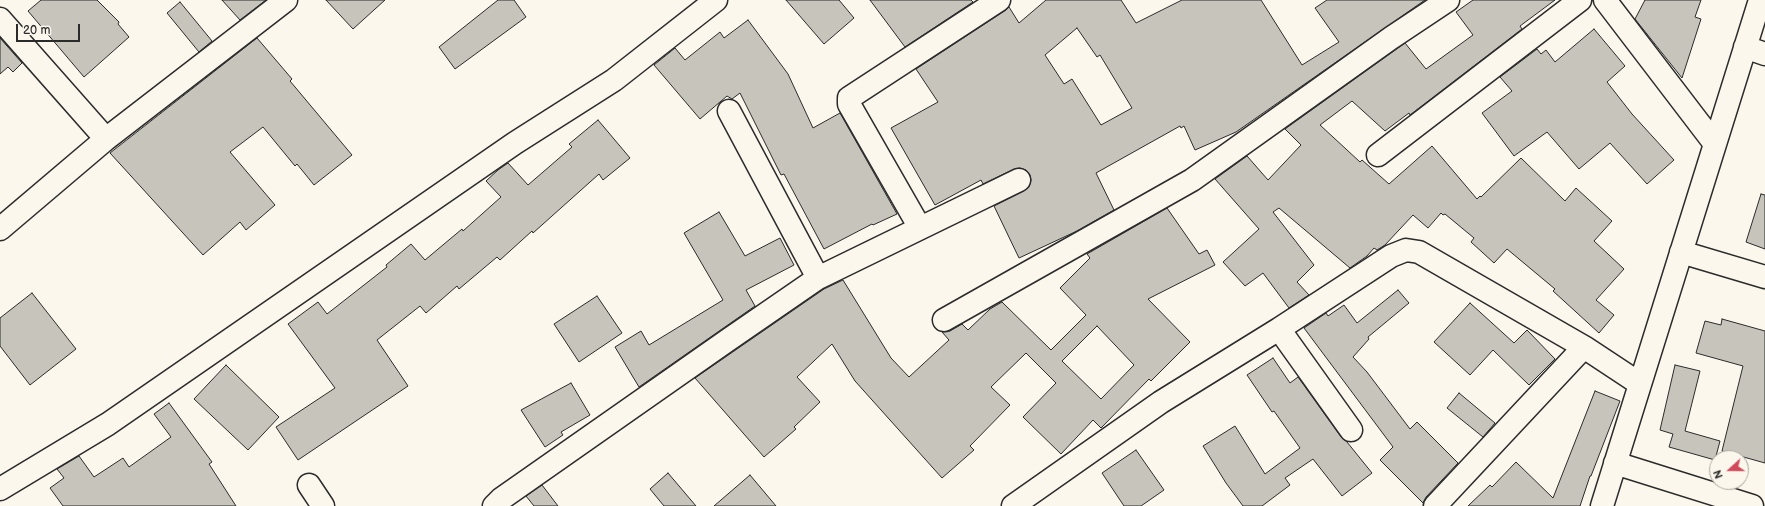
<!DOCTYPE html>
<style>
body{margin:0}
#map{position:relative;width:1765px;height:506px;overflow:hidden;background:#fbf7ec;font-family:"Balsamiq Sans",sans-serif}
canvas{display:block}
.north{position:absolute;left:1709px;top:450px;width:40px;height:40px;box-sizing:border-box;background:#fbf7ec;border:1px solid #a8a59f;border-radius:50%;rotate:249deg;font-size:11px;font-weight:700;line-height:16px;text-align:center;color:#2b2b2b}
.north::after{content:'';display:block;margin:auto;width:14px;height:18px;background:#d1495b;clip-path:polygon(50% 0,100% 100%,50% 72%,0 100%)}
.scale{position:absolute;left:16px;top:24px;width:64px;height:18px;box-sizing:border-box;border:2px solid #2b2b2b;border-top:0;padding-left:5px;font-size:12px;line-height:14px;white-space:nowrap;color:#2b2b2b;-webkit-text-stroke:3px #fbf7ec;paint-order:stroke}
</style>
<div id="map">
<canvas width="1765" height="506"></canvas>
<div class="north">N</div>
<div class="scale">20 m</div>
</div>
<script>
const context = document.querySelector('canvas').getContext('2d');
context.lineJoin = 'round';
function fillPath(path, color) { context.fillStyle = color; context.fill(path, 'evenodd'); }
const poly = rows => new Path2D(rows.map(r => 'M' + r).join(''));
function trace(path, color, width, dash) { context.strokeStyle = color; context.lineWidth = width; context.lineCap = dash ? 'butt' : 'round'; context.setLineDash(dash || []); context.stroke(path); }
const building = poly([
 [41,0,97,0,119,22,118,24,129,37,84,77,28,11,41,0],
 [222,0,266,0,240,20,222,0],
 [326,0,385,0,353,29,326,0],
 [498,0,514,0,526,17,455,69,439,47,498,0],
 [786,0,839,0,854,18,824,44,786,0],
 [870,0,971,0,973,2,905,47,870,0],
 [1046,0,1121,0,1136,23,1182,0,1261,0,1302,65,1339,42,1315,8,1327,0,1425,0,1236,132,1195,150,1184,126,1181,128,1180,126,1096,173,1114,210,1077,231,1019,258,994,206,1024,191,1029,187,1031,180,1030,175,1026,170,1020,168,1014,169,983,184,981,180,935,205,891,128,938,102,916,69,1006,10,1009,7,1019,23,1046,0],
 [1077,28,1097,57,1100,55,1132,108,1101,125,1072,79,1064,84,1045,55,1077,28],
 [1473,0,1555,0,1520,26,1522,29,1410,115,1409,113,1385,131,1352,101,1320,125,1360,162,1362,160,1389,184,1432,146,1477,199,1480,196,1481,197,1521,158,1565,201,1576,188,1612,221,1594,241,1624,269,1596,300,1614,315,1599,333,1553,291,1555,289,1507,249,1494,263,1471,242,1474,238,1445,214,1443,215,1441,213,1428,228,1413,215,1385,245,1377,250,1374,248,1367,256,1350,268,1279,208,1273,212,1314,265,1297,282,1309,295,1289,308,1263,273,1245,286,1223,262,1259,229,1215,179,1247,156,1268,180,1301,145,1285,129,1405,43,1426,69,1473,35,1456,12,1473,0],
 [1645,0,1701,0,1695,17,1701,19,1682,78,1635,19,1645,0],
 [180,2,212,41,199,52,167,13,180,2],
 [748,20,788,74,813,128,840,113,897,214,873,225,872,224,824,249,784,174,781,175,740,93,732,99,727,96,700,119,654,65,675,48,685,60,720,32,724,38,748,20],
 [1594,29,1625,66,1607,82,1632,114,1674,160,1647,184,1610,143,1579,169,1547,132,1514,156,1482,113,1512,91,1500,77,1537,49,1541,54,1546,50,1555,62,1594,29],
 [0,38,22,63,13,72,8,67,0,74,0,38],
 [257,38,292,79,290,81,352,155,314,185,297,164,295,166,263,127,230,152,275,205,246,230,240,222,203,255,110,153,257,38],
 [598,120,630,158,603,180,599,174,533,233,532,231,500,260,497,257,459,289,457,286,426,313,420,306,377,340,408,386,298,460,276,427,335,388,288,324,318,302,327,314,387,267,386,265,411,244,425,260,462,229,463,231,501,197,486,181,498,170,508,163,528,185,572,147,569,144,598,120],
 [1761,194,1765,195,1765,249,1746,242,1761,194],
 [1167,208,1199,254,1207,250,1215,265,1148,299,1190,342,1151,381,1149,379,1101,428,1093,420,1061,454,1023,417,1056,383,1026,353,991,387,1010,405,970,446,974,450,942,478,855,381,832,344,797,377,820,402,794,427,796,429,764,457,695,378,824,289,843,280,891,358,909,377,949,340,942,332,950,331,962,324,968,330,990,309,1002,302,1051,350,1086,315,1060,288,1090,258,1087,254,1167,208],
 [1097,326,1134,365,1101,399,1062,361,1097,326],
 [719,212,745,256,780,238,794,265,746,290,755,306,639,387,615,347,641,331,649,345,723,300,684,233,719,212],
 [1398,290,1409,303,1368,337,1369,339,1353,357,1367,372,1410,429,1417,422,1458,463,1426,497,1423,503,1380,460,1393,447,1304,328,1326,313,1328,316,1344,305,1357,323,1398,290],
 [32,293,76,349,30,385,0,346,0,318,32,293],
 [597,296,622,333,579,362,554,324,597,296],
 [1470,303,1514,343,1527,330,1555,359,1529,385,1493,350,1470,375,1434,342,1470,303],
 [1722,319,1765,331,1765,463,1722,451,1743,366,1696,353,1705,321,1721,325,1722,319],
 [1273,358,1290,383,1298,377,1341,437,1347,442,1372,473,1342,496,1313,459,1285,478,1290,485,1262,506,1243,506,1226,483,1203,446,1235,426,1265,474,1300,448,1274,411,1272,412,1247,375,1273,358],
 [226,365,279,417,248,450,194,399,226,365],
 [1675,365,1700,371,1685,431,1720,441,1715,460,1669,447,1673,434,1660,430,1675,365],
 [571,383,590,415,561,432,563,435,545,447,521,410,571,383],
 [1595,391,1620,401,1591,476,1590,476,1580,506,1468,506,1490,485,1492,487,1516,462,1553,498,1595,391],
 [1459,393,1495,423,1483,437,1447,408,1459,393],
 [169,403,212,462,209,464,236,506,63,506,50,488,64,478,57,469,79,456,94,477,123,458,129,467,171,437,154,414,169,403],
 [1136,450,1164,490,1141,506,1124,506,1102,473,1136,450],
 [668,473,696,506,664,506,650,489,668,473],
 [750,475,776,506,714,506,750,475],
 [542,485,558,506,534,506,526,496,542,485]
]);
fillPath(building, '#c7c4bc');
trace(building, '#2b2b2b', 1);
const minor = poly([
 [1605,0,1715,144],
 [0,19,106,139],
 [1745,47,1765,54],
 [729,111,818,278],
 [1378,155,1580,0],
 [920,228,849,104,849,98,999,0],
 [0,229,106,139,286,0],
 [1681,252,1765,277],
 [944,320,1192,180,1391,38,1448,0],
 [1279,329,1351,430],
 [1615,463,1752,506],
 [309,485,323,506],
 [0,489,108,424,515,143,614,80,716,0],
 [494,506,501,499,728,340,818,278,1019,180],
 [1013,506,1161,402,1279,329,1391,256,1406,250,1419,252,1584,347,1640,384],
 [1435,506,1584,347],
 [1602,506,1760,0]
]);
trace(minor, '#2b2b2b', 25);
trace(minor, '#fbf7ec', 22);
</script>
